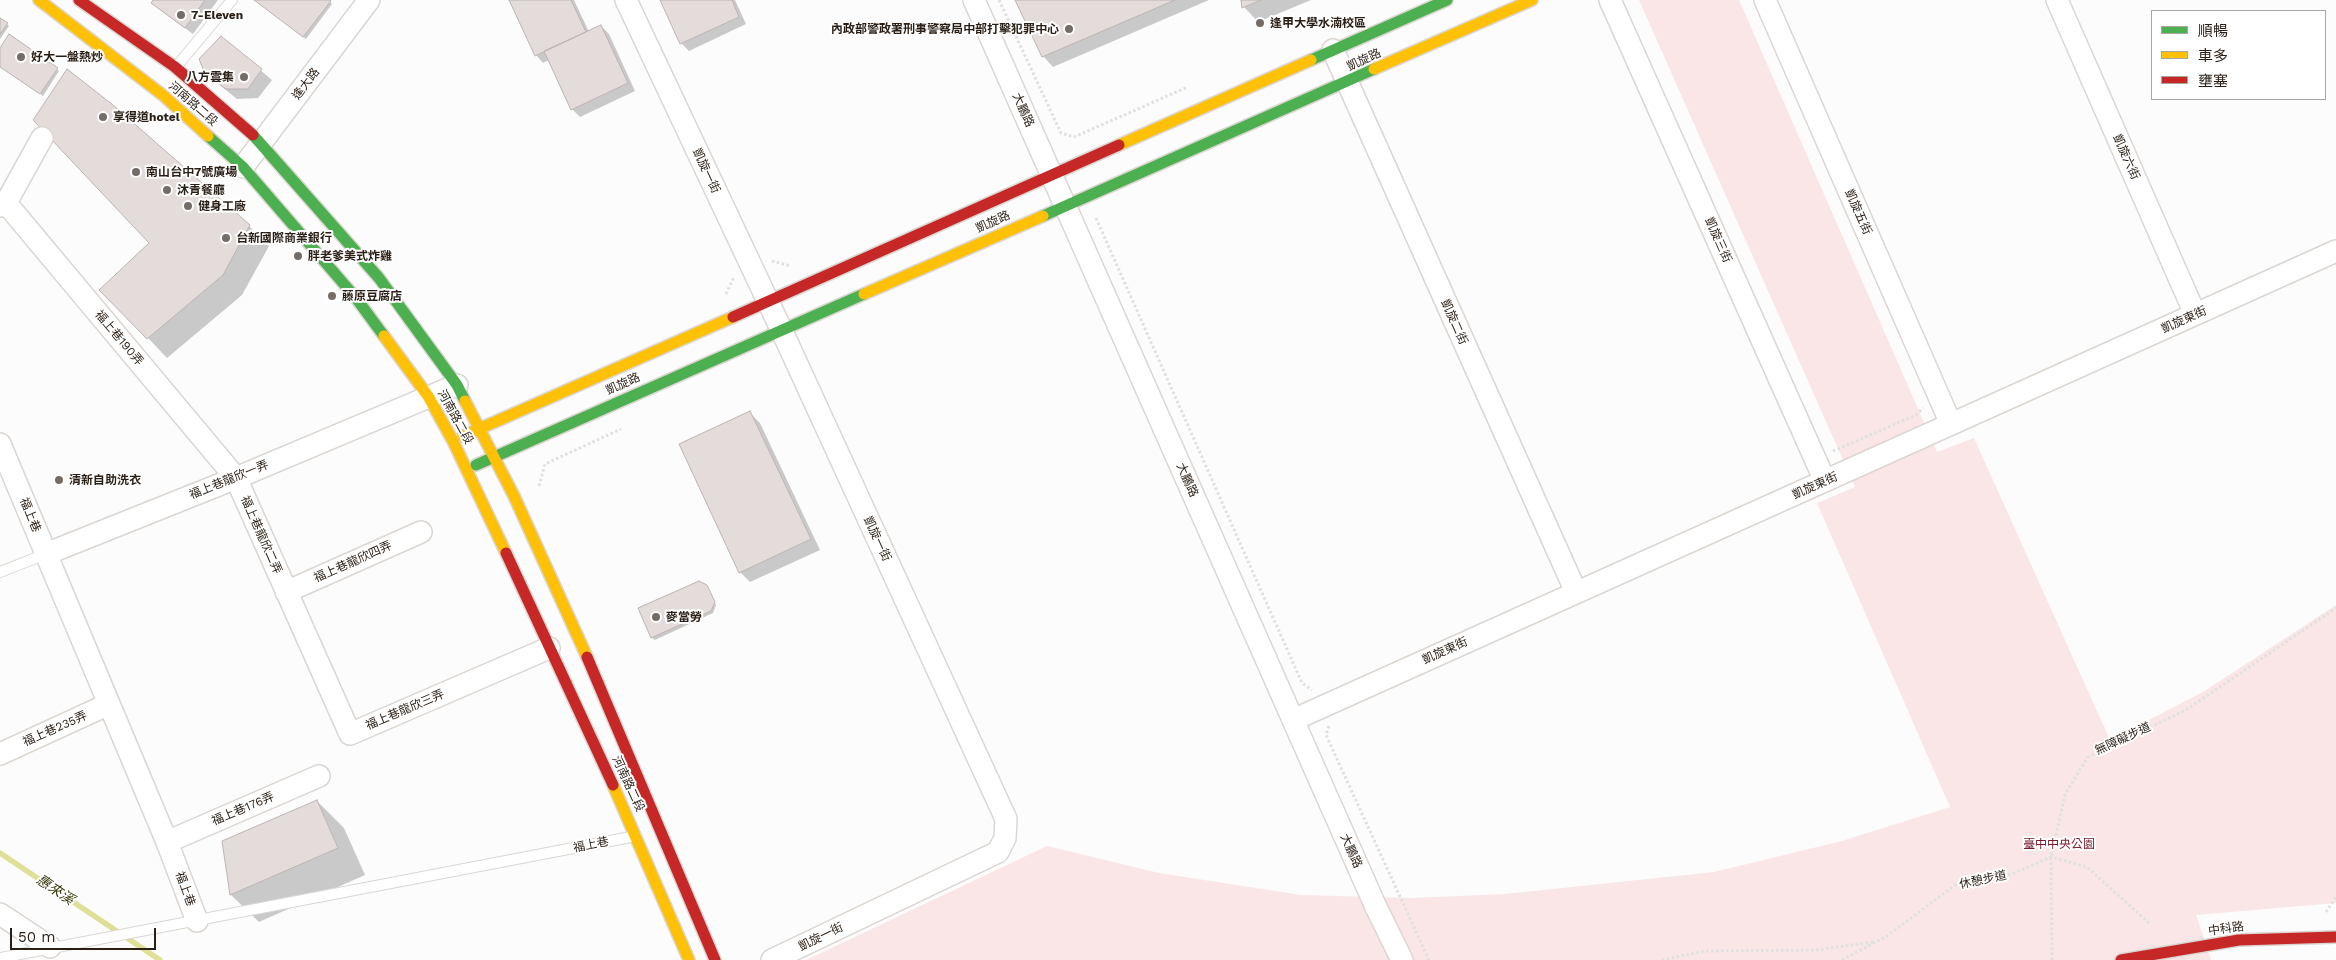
<!DOCTYPE html>
<meta charset="utf-8">
<style>
body{margin:0}
#map{position:relative;width:2336px;height:960px;overflow:hidden;background:#fcfcfc;font-family:"Work Sans","Noto Sans TC",sans-serif}
canvas{display:block}
.legend{position:absolute;left:2151px;top:10px;width:175px;height:90px;box-sizing:border-box;background:#fff;border:1px solid #aaa5a2;margin:0;padding:6px 9px;list-style:none;font-size:15px;color:#2a1f16}
.legend li{display:flex;align-items:center;gap:10px;height:25px}
.legend b{width:25px;border:1px solid #aaa5a2}
.scale{position:absolute;left:10px;top:928px;width:146px;height:22px;box-sizing:border-box;border:2px solid #2a1f16;border-top:0;padding-left:6px;font-size:15px;line-height:18px;white-space:nowrap;color:#2a1f16;-webkit-text-stroke:4px #fff;paint-order:stroke}
</style>
<div id="map">
<canvas width="2336" height="960"></canvas>
<ul class="legend">
<li><b style="height:6px;background:#4caf50"></b>順暢</li>
<li><b style="height:6px;background:#ffc107"></b>車多</li>
<li><b style="height:6px;background:#c62828"></b>壅塞</li>
</ul>
<div class="scale">50 m</div>
</div>
<script>
const context = document.querySelector('canvas').getContext('2d');
context.lineJoin = 'round';
function fillPath(path, color) { context.fillStyle = color; context.fill(path, 'evenodd'); }
const poly = rows => new Path2D(rows.map(r => 'M' + r).join(''));
function trace(path, color, width, dash) { context.strokeStyle = color; context.lineWidth = width; context.lineCap = dash ? 'butt' : 'round'; context.setLineDash(dash || []); context.stroke(path); }
function write(font, color, halo, rows, align = 'center') {
  context.font = font + ' "Work Sans","Noto Sans TC",sans-serif'; context.lineWidth = 4; context.setLineDash([]); context.textBaseline = 'middle'; context.strokeStyle = halo; context.fillStyle = color; for (const [text, x, y, turn = 0] of rows) {
    context.save(); context.translate(x, y); context.rotate((+turn || 0) * Math.PI / 180); context.textAlign = isNaN(turn) ? turn : align; if (halo) context.strokeText(text, 0, 0); context.fillText(text, 0, 0); context.restore();
  }
}
fillPath(poly([
 [1639,0,1739,0,1937,452,1974,438,2110,740,2203,692,2336,605,2336,903,2196,915,2211,960,806,960,1047,846,1159,873,1301,895,1411,898,1505,894,1714,872,1842,841,1950,807,1817,503,1855,487]
]), '#fae6e7');
fillPath(poly([
 [155,0,218,0,193,34,160,10,153,3],
 [256,0,328,0,332,4,306,39],
 [510,0,574,0,589,32,601,26,609,34,635,91,580,117,572,109,549,60,543,63,536,55],
 [661,0,735,0,746,24,689,51,681,43],
 [1017,0,1209,0,1053,67,1043,56],
 [1242,0,1311,0,1258,22,1244,7],
 [0,19,9,26,0,39],
 [221,37,272,80,258,98,237,99,206,74],
 [0,50,57,69,59,71,43,96,0,66],
 [249,226,269,246,242,295,167,358,148,338,151,243],
 [750,413,760,423,820,550,750,582,740,572],
 [706,586,716,605,713,613,655,640,652,638,639,609],
 [317,801,344,828,365,875,259,922,231,895,224,842]
]), '#0003');
trace(poly([
 [0,853,160,960]
]), '#dfe097', 5.5);
const building = poly([
 [153,0,205,0,185,28,151,3,153,0],
 [254,0,330,0,331,1,303,37,254,0],
 [509,0,571,0,586,32,535,56,509,0],
 [660,0,732,0,739,17,680,44,660,0],
 [1015,0,1175,0,1042,57,1015,0],
 [1241,0,1261,0,1242,8,1241,0],
 [0,18,8,23,0,34,0,18],
 [601,25,628,83,571,110,544,51,601,25],
 [9,34,58,68,40,94,0,67,0,48,9,34],
 [221,36,262,69,248,89,226,89,205,74,199,59,221,36],
 [67,69,113,105,250,225,223,275,147,339,99,290,149,243,33,120,67,69],
 [750,411,811,539,739,573,679,444,750,411],
 [699,581,707,585,715,602,711,611,651,638,638,608,699,581],
 [317,800,338,848,230,895,222,841,317,800]
]);
fillPath(building, '#e3dcda');
trace(building, '#bbb4b2', 1);
const lane = poly([
 [176,67,232,0],
 [0,572,46,554],
 [0,958,636,836]
]);
const street = poly([
 [626,0,781,329,1006,819,1005,838,998,852,772,960],
 [974,0,1375,905,1402,960],
 [1610,0,1825,481],
 [1765,0,1951,424],
 [2057,0,2195,314],
 [1333,50,1576,592],
 [243,167,369,0],
 [6,203,42,138],
 [0,206,6,203,236,478,350,734,549,648],
 [0,444,167,842,197,921],
 [46,554,236,478,457,385],
 [286,592,421,532],
 [1293,720,2336,251],
 [0,754,109,704],
 [167,842,319,776],
 [0,914,50,947]
]);
const fast = poly([
 [1311,60,1447,0],
 [253,135,379,278,457,385,465,401],
 [208,136,243,167,356,298,384,336],
 [1043,216,1374,69],
 [476,465,864,294]
]);
const slow = poly([
 [39,0,164,96,208,136],
 [1374,69,1532,0],
 [1119,145,1311,60],
 [864,294,1043,216],
 [384,336,428,396,453,441,506,553],
 [465,401,514,496,587,657],
 [463,436,733,317],
 [613,785,689,960]
]);
const jam = poly([
 [79,0,175,67,253,135],
 [733,317,1119,145],
 [506,553,613,785],
 [587,657,715,960],
 [2121,960,2239,940,2336,937]
]);
trace(lane, '#dbd6d1', 12);
trace(street, '#dbd6d1', 24);
trace(fast, '#dbd6d1', 14);
trace(slow, '#dbd6d1', 14);
trace(jam, '#dbd6d1', 14);
trace(poly([
 [999,0,1061,133,1074,137,1188,87],
 [1096,218,1302,683,1312,690],
 [772,261,791,266],
 [726,294,734,277],
 [1833,451,1916,415,1923,408],
 [539,486,545,464,621,429],
 [1329,726,1326,735,1429,960],
 [2326,912,2336,897],
 [1662,960,1705,951,1816,950,1873,942],
 [1842,960,1887,936,1955,885,2012,874,2051,857,2087,867,2150,924],
 [2052,960,2051,857,2065,794,2088,757,2186,710,2336,608]
]), '#e1e0e0', 3, [2.5, 2.5]);
trace(lane, '#fff', 10);
trace(street, '#fff', 21);
trace(fast, '#4caf50', 11);
trace(slow, '#ffc107', 11);
trace(jam, '#c62828', 11);
for (const [x, y, r, color] of [
 [181,15,5,"#746c66"],
 [1260,23,5,"#746c66"],
 [1069,29,5,"#746c66"],
 [21,57,5,"#746c66"],
 [244,77,5,"#746c66"],
 [103,117,5,"#746c66"],
 [136,172,5,"#746c66"],
 [167,190,5,"#746c66"],
 [188,206,5,"#746c66"],
 [226,238,5,"#746c66"],
 [298,256,5,"#746c66"],
 [332,296,5,"#746c66"],
 [59,480,5,"#746c66"],
 [656,617,5,"#746c66"]
]) { const dot = new Path2D(); dot.arc(x, y, r, 0, 2 * Math.PI); context.fillStyle = color; context.fill(dot); trace(dot, '#fff', 2); }
write('bold 12px', '#2a1f16', '#fff', [
 ["7-Eleven",191,15],
 ["逢甲大學水湳校區",1270,23],
 ["內政部警政署刑事警察局中部打擊犯罪中心",1059,29,"right"],
 ["好大一盤熱炒",31,57],
 ["八方雲集",234,77,"right"],
 ["享得道hotel",113,117],
 ["南山台中7號廣場",146,172],
 ["沐青餐廳",177,190],
 ["健身工廠",198,206],
 ["台新國際商業銀行",236,238],
 ["胖老爹美式炸雞",308,256],
 ["藤原豆腐店",342,296],
 ["清新自助洗衣",69,480],
 ["麥當勞",666,617]
], 'left');
write('12px', '#2a1f16', '#fff', [
 ["凱旋路",1364,60,-25],
 ["逢大路",306,84,-53],
 ["河南路二段",193,104,41],
 ["大鵬路",1023,110,66],
 ["凱旋六街",2126,157,66],
 ["凱旋一街",706,171,65],
 ["凱旋五街",1858,212,66],
 ["凱旋路",993,222,-24],
 ["凱旋三街",1718,240,66],
 ["凱旋東街",2184,320,-24],
 ["凱旋二街",1454,322,66],
 ["福上巷190弄",119,338,50],
 ["凱旋路",623,384,-24],
 ["河南路二段",455,417,61],
 ["福上巷龍欣一弄",229,480,-22],
 ["大鵬路",1187,480,66],
 ["凱旋東街",1815,486,-24],
 ["福上巷",30,515,67],
 ["福上巷龍欣二弄",261,535,66],
 ["凱旋一街",877,539,65],
 ["福上巷龍欣四弄",353,562,-24],
 ["凱旋東街",1445,651,-24],
 ["福上巷龍欣三弄",405,710,-23],
 ["福上巷235弄",55,729,-24],
 ["無障礙步道",2123,739,-25],
 ["河南路二段",628,784,65],
 ["福上巷176弄",243,809,-23],
 ["福上巷",591,845,-11],
 ["大鵬路",1351,851,66],
 ["休憩步道",1983,880,-12],
 ["福上巷",185,889,70],
 ["中科路",2226,929,-8],
 ["凱旋一街",821,937,-26]
]);
write('12px', '#771a2c', '#fff', [
 ["臺中中央公園",2059,844]
]);
write('italic 14px', '#393a0d', '#fff', [
 ["惠來溪",55,890,34]
]);
</script>
